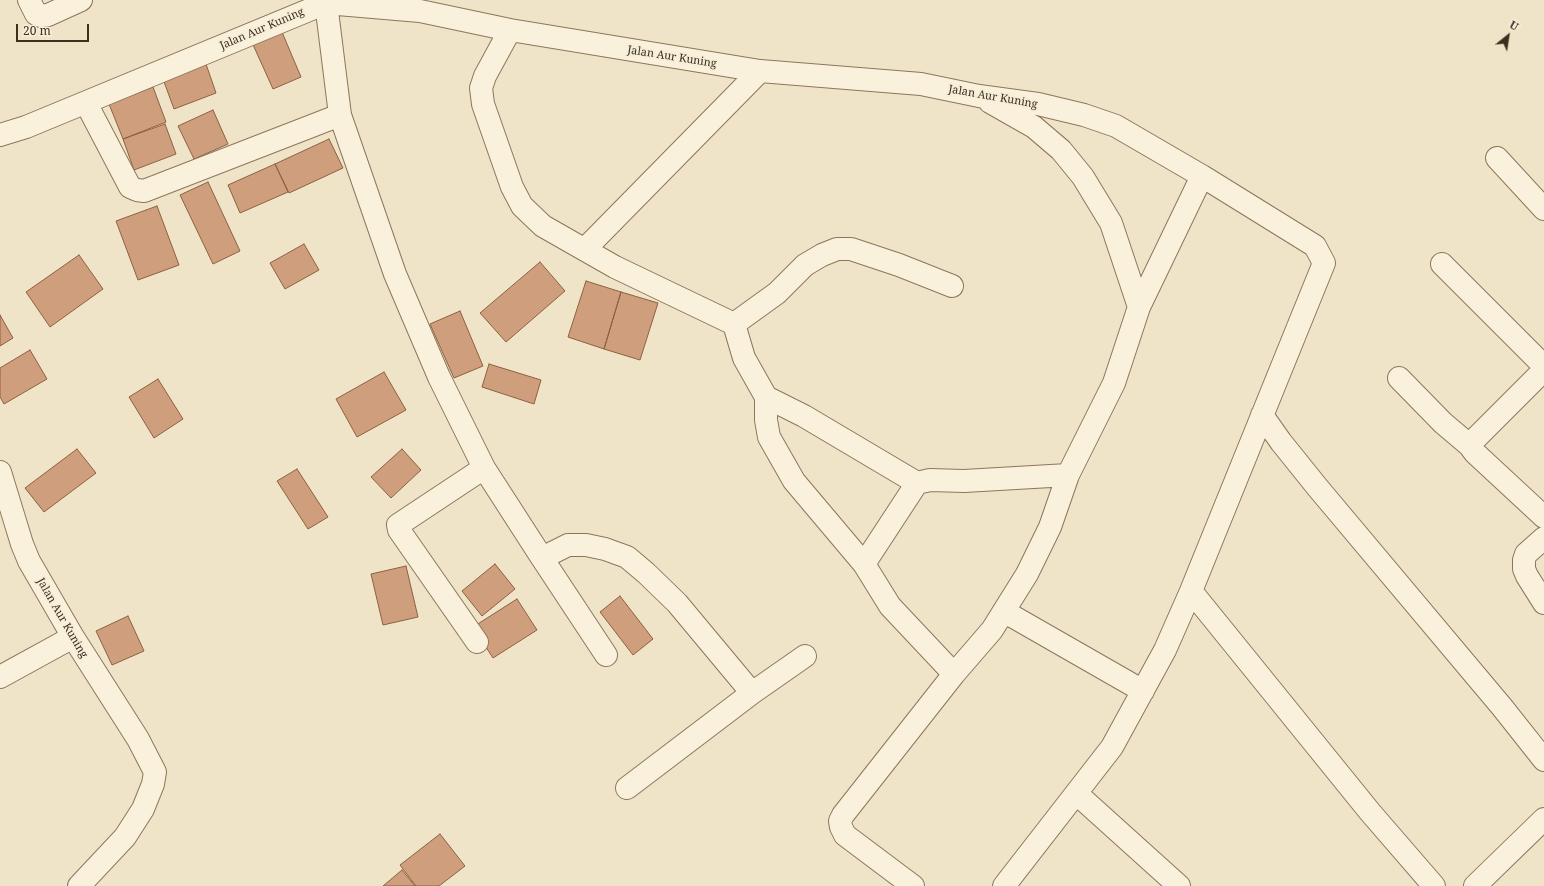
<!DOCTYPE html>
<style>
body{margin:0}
#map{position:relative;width:1544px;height:886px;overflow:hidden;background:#f0e4c8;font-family:"Noto Serif",serif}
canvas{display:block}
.north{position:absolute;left:1488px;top:16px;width:40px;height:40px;-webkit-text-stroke:3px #f7eed8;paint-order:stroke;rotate:30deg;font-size:11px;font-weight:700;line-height:16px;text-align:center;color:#3d2e20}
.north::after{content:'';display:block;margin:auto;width:14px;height:18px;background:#3d2e20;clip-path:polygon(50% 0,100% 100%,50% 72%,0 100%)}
.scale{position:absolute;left:16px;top:24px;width:73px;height:18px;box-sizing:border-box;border:2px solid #3d2e20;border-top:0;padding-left:5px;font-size:12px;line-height:14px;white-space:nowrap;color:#3d2e20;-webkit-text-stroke:3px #f7eed8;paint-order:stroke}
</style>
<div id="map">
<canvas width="1544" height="886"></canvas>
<div class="north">U</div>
<div class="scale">20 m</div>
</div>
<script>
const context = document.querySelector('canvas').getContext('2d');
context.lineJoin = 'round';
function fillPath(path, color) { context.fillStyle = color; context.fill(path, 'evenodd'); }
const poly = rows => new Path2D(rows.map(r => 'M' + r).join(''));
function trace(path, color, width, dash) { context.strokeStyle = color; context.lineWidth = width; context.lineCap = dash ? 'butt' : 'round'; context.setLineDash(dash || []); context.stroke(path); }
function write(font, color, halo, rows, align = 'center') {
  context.font = font + ' "Noto Serif",serif'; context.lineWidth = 4; context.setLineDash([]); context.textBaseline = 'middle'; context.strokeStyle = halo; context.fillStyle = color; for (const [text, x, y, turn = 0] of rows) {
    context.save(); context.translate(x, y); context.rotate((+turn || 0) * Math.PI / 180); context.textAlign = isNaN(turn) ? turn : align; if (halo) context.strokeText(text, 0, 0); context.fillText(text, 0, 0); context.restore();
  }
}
const building = poly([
 [279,25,301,77,273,89,250,38,279,25],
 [206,64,216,93,174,109,163,79,206,64],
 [153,87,166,122,123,139,109,104,153,87],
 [213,110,228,144,194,159,178,126,213,110],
 [165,124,176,154,134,170,123,139,165,124],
 [329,139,343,168,289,193,275,164,329,139],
 [275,164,288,192,240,213,228,185,275,164],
 [208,182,240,251,213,264,180,195,208,182],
 [157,206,179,265,138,280,116,221,157,206],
 [304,244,319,270,285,289,270,263,304,244],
 [79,255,103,289,50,327,26,292,79,255],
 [540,262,565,291,506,342,480,313,540,262],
 [586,281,621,292,604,349,568,337,586,281],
 [621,292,658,303,640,360,604,349,621,292],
 [460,311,483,366,454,378,430,324,460,311],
 [0,315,13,338,0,346,0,315],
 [30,350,47,379,4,404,0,397,0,368,30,350],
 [489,364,541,380,534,404,482,387,489,364],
 [384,372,406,410,357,437,336,399,384,372],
 [158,379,183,419,154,438,129,397,158,379],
 [77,449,96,473,44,512,25,488,77,449],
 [402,449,421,470,391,498,371,477,402,449],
 [297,469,328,517,308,529,277,481,297,469],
 [495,564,515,589,482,616,462,591,495,564],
 [406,566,418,617,383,625,371,574,406,566],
 [620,596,653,639,633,655,600,612,620,596],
 [517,599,537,630,493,658,473,627,517,599],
 [128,616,144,651,112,665,96,631,128,616],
 [440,834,465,866,439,886,416,886,400,865,440,834],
 [402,870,415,886,383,886,402,870]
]);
fillPath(building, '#cf9f7d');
trace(building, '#8d5f41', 1);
const minor = poly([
 [29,0,36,14,41,16,48,15,81,0],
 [329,0,326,3,340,115,395,274,439,377,484,468,542,558,568,545,586,545,605,549,627,557,646,573,677,603,752,693,805,656],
 [510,30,485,76,481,88,483,104,512,187,522,206,543,226,615,267,734,324,744,358,766,397,766,420,769,437,794,481,864,564,890,606,954,674],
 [86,103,130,187,137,190,144,191,340,115],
 [0,135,26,127,326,3,420,11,510,30,760,71,921,84,979,96,1038,104,1084,115,1116,126,1202,176,1315,246,1324,263,1191,591,1165,650,1112,747,1004,886],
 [1497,158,1544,209],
 [585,249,760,71],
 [1442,264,1544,366],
 [1139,307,1202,176],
 [734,324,777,293,805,265,822,255,837,249,851,249,899,265,952,286],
 [1544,370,1469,445,1475,453,1544,517],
 [1399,378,1443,423,1469,445],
 [766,397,804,416,917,483,930,480,964,481,1068,475],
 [1262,415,1281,442,1318,488,1502,707,1544,760],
 [0,472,22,544,29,561,73,637,138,739,155,772,153,784,143,809,125,837,79,886],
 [1544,538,1526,554,1524,560,1524,569,1527,576,1544,603],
 [542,558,606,655],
 [864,564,917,483],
 [1191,591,1370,812,1434,886],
 [1005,612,1143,691],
 [477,642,399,530,398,525,484,468],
 [0,677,73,637],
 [627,788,752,693],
 [1077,794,1179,886],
 [913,886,845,835,841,827,840,821,843,815,954,674,992,630,1027,574,1050,527,1068,475,1114,383,1139,307,1111,223,1083,177,1061,150,1034,127,990,102],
 [1475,886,1544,819]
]);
trace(minor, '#8d765c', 24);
trace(minor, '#faf1dc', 22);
write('11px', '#3d2e20', '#f7eed8', [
 ["Jalan Aur Kuning",262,29,-23],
 ["Jalan Aur Kuning",672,57,9],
 ["Jalan Aur Kuning",993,97,10],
 ["Jalan Aur Kuning",62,618,60]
]);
</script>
